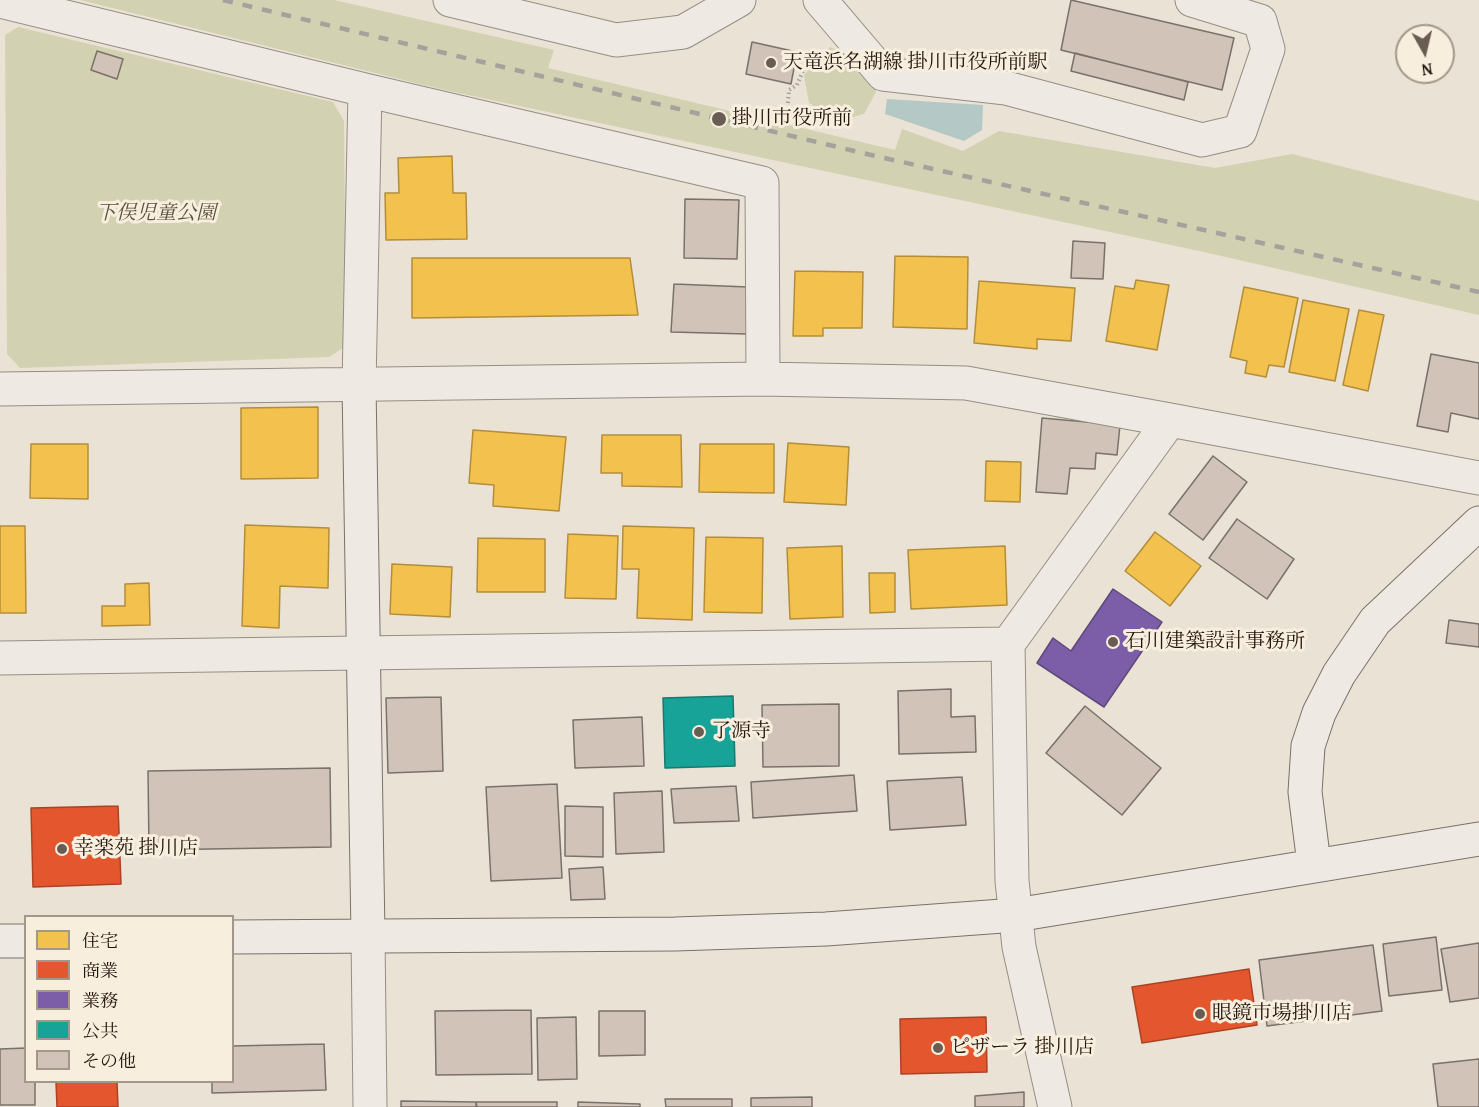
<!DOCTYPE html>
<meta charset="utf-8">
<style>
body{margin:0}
#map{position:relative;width:1479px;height:1107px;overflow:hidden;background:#eae2d4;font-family:"Gentium Book Plus","Noto Serif JP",serif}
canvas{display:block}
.legend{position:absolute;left:24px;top:915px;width:210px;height:168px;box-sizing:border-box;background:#f7eede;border:2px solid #a2978a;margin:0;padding:8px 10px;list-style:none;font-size:18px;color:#23140c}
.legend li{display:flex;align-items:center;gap:12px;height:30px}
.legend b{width:30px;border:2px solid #a2978a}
.north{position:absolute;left:1395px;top:24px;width:60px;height:60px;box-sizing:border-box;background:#f7eede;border:2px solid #a2978a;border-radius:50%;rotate:172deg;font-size:16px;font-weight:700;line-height:24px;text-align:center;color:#23140c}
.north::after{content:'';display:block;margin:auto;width:21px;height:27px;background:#695c52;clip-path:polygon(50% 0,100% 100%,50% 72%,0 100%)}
</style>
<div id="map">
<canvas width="1479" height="1107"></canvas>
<ul class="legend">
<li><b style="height:16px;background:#f2c14e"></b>住宅</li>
<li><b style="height:16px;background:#e4572e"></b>商業</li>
<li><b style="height:16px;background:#7b5ea7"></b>業務</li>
<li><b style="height:16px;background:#17a398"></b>公共</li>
<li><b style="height:16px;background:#d1c3b8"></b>その他</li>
</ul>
<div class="north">N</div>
</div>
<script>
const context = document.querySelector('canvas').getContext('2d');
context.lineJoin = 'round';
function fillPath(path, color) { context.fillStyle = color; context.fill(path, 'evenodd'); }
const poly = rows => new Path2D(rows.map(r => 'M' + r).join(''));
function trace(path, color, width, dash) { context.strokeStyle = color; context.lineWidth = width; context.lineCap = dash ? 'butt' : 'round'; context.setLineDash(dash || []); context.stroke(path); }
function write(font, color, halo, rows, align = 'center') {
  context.font = font + ' "Gentium Book Plus","Noto Serif JP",serif'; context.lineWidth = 6; context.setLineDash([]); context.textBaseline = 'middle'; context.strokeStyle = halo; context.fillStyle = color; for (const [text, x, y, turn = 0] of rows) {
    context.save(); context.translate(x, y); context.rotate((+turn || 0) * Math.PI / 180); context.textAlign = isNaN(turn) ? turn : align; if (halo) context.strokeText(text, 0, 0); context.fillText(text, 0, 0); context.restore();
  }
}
fillPath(poly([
 [80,0,334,0,554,50,548,68,895,150,902,129,963,151,999,131,1215,168,1292,154,1479,201,1479,315,1204,252,440,89],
 [18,27,333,102,344,121,346,346,329,357,20,368,7,354,5,35],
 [830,47,871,66,876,92,864,114,849,118,820,110,809,103,804,75]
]), '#d2d1b1');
fillPath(poly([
 [887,99,983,105,982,130,964,141,885,114]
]), '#b4c8c5');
const homes = poly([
 [452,156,453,193,466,193,467,239,386,240,385,193,399,193,398,158,452,156],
 [895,256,968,257,967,329,893,327,895,256],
 [412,258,630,258,638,315,412,318,412,258],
 [795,271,863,272,862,328,823,328,823,336,793,336,795,271],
 [1136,280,1169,285,1157,350,1106,341,1115,286,1134,289,1136,280],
 [979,281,1075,288,1071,341,1037,339,1037,349,974,343,979,281],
 [1244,287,1298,298,1284,367,1269,365,1266,377,1245,373,1247,361,1230,357,1244,287],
 [1303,300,1349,309,1335,381,1289,372,1303,300],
 [1359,310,1384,315,1368,391,1343,385,1359,310],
 [318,407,318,478,241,479,241,408,318,407],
 [473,430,566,437,559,511,493,506,494,485,469,483,473,430],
 [602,435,681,435,682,487,622,486,622,473,601,473,602,435],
 [788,443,849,447,846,505,784,502,788,443],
 [31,444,88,444,88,499,30,498,31,444],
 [700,444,774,444,774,493,699,492,700,444],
 [986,461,1021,462,1020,502,985,501,986,461],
 [245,525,329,528,328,588,280,586,279,628,242,626,245,525],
 [0,526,25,526,26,613,0,613,0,526],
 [623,526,694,528,692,620,637,618,639,569,622,569,623,526],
 [1155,532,1201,566,1170,606,1125,571,1155,532],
 [568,534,618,536,616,599,565,598,568,534],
 [706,537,763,538,762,613,704,612,706,537],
 [478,538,545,539,545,592,477,592,478,538],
 [842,546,843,617,790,619,787,548,842,546],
 [1005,546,1007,605,911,609,908,550,1005,546],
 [392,564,452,567,450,617,390,614,392,564],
 [869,573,895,573,895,612,870,613,869,573],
 [149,583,150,625,102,626,102,606,125,606,125,584,149,583]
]);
fillPath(homes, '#f2c14e');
trace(homes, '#b48d3a', 1.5);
const shops = poly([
 [118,806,121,884,33,887,31,808,118,806],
 [1249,969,1257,1025,1142,1043,1132,987,1249,969],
 [986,1017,987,1072,901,1074,900,1019,986,1017],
 [56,1082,117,1082,118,1107,57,1107,56,1082]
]);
fillPath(shops, '#e4572e');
trace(shops, '#aa4324', 1.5);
const offices = poly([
 [1113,589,1162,622,1104,707,1037,663,1053,638,1071,651,1113,589]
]);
fillPath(offices, '#7b5ea7');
trace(offices, '#614878', 1.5);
const public = poly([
 [733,696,735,766,665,768,663,698,733,696]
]);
fillPath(public, '#17a398');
trace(public, '#1b786e', 1.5);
const building = poly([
 [1071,0,1234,38,1222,90,1061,50,1071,0],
 [752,42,797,52,791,84,746,74,752,42],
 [97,51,123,59,117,79,91,70,97,51],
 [1075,53,1188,82,1184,100,1071,71,1075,53],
 [685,199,739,200,737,259,684,258,685,199],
 [1073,241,1105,243,1103,279,1071,278,1073,241],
 [674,284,748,287,747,334,671,332,674,284],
 [1431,354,1479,363,1479,419,1451,413,1448,432,1417,426,1431,354],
 [1042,418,1120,425,1117,455,1096,453,1095,469,1070,468,1067,494,1036,492,1042,418],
 [1213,456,1247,482,1203,540,1169,514,1213,456],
 [1237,519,1294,559,1267,599,1209,558,1237,519],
 [1449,620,1479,624,1479,647,1446,643,1449,620],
 [951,689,951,717,975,716,976,752,899,754,898,691,951,689],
 [441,697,443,771,388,773,386,698,441,697],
 [839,704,839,766,763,767,762,705,839,704],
 [1085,706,1161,768,1122,815,1046,753,1085,706],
 [642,717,644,766,575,768,573,720,642,717],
 [330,768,331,847,149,850,148,771,330,768],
 [854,775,857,811,753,818,751,782,854,775],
 [962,777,966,825,890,830,887,781,962,777],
 [557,784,562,878,491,881,486,787,557,784],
 [736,786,739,821,674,823,671,789,736,786],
 [662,791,664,852,616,854,614,793,662,791],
 [565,806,603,807,603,857,565,856,565,806],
 [603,867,605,899,571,900,569,869,603,867],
 [1436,937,1442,990,1389,996,1383,944,1436,937],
 [1479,943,1479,998,1450,1002,1441,949,1479,943],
 [1373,945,1382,1011,1267,1026,1259,960,1373,945],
 [531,1010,532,1074,436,1075,435,1011,531,1010],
 [599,1011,645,1011,645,1055,599,1056,599,1011],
 [576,1017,577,1079,538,1080,537,1018,576,1017],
 [324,1044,326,1090,212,1093,212,1082,232,1082,232,1046,324,1044],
 [26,1048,26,1082,35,1082,35,1105,0,1105,0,1049,26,1048],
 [1479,1059,1479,1107,1438,1107,1433,1064,1479,1059],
 [1024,1092,1024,1107,975,1107,975,1096,1024,1092],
 [812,1097,812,1107,751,1107,751,1098,812,1097],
 [665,1099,732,1099,732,1107,666,1107,665,1099],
 [401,1101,476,1102,476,1107,401,1107,401,1101],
 [476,1102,557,1102,557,1107,477,1107,476,1102],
 [578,1102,640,1104,640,1107,578,1107,578,1102]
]);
fillPath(building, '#d1c3b8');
trace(building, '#79726a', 1.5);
const street = poly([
 [450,0,616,40,683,32,739,0],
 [820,0,883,74,1006,88,1202,140,1240,131,1268,49,1260,21,1192,0],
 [0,1,365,90,359,385],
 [365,90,762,183,763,379],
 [0,389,763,379,966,383,1170,420,1008,644,1012,881,1019,947,1055,1107],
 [1170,420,1479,478],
 [0,658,1008,644],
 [368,935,370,1107]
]);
const secondary = poly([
 [359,385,368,935],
 [1314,864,1305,792,1308,746,1319,713,1339,674,1375,621,1479,523],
 [232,937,675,934,826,929,1016,915,1479,839],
 [0,941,26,941]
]);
trace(street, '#948e85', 35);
trace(secondary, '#79726a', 35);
trace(poly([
 [788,103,789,90,797,85,812,49]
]), '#a6a19c', 4, [1.5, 3]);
trace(street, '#eeeae3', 33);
trace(secondary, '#eeeae3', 33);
trace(poly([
 [223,0,871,155,1479,292]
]), '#a6a19c', 4.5, [10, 10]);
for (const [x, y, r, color] of [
 [771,63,6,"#695c52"],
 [719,119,8,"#695c52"],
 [1113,642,6,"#695c52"],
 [699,732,6,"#695c52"],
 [62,849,6,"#695c52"],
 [1200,1014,6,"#695c52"],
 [938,1048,6,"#695c52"]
]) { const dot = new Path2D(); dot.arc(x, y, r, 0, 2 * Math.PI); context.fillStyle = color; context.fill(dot); trace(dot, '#f7eede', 2); }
write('20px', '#23140c', '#f7eede', [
 ["天竜浜名湖線 掛川市役所前駅",783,63],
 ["掛川市役所前",732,119],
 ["石川建築設計事務所",1125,642],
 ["了源寺",711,732],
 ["幸楽苑 掛川店",74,849],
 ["眼鏡市場掛川店",1212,1014],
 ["ピザーラ 掛川店",950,1048]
], 'left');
write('italic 20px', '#59513c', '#f7eede', [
 ["下俣児童公園",156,214]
]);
</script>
